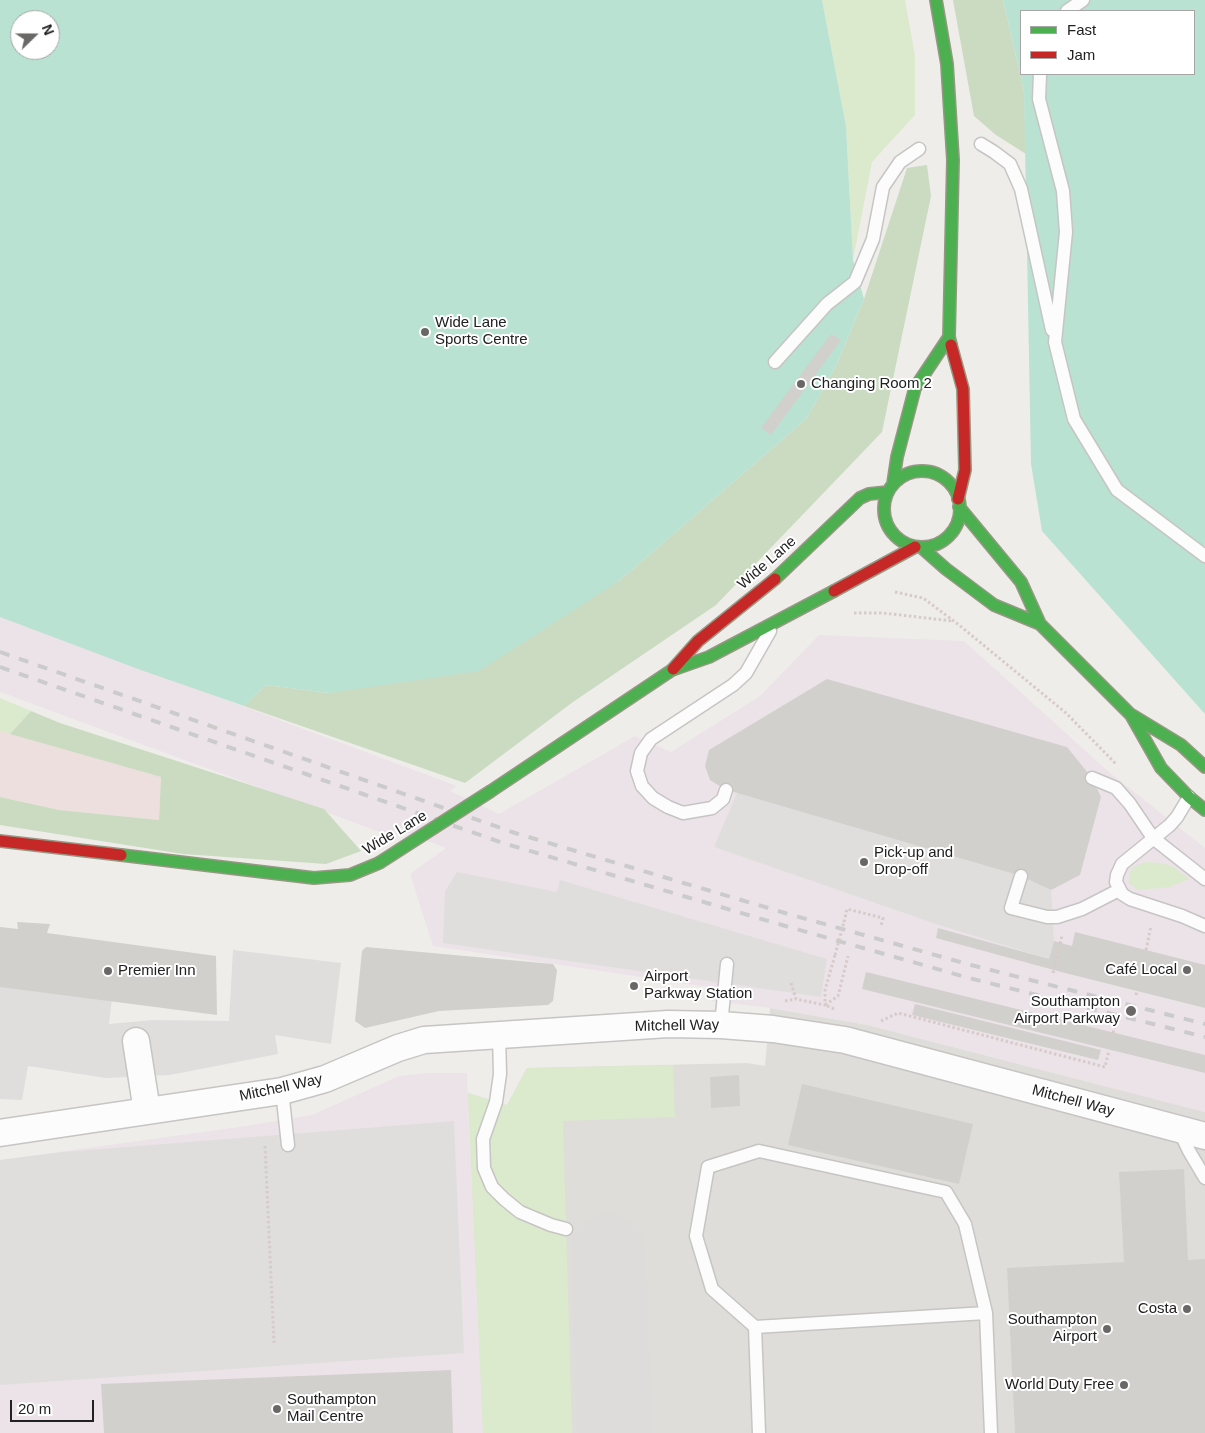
<!DOCTYPE html>
<meta charset="utf-8">
<style>
body{margin:0}
#map{position:relative;width:1205px;height:1433px;overflow:hidden;background:#efedea;font-family:Helvetica,sans-serif}
canvas{display:block}
.legend{position:absolute;left:1020px;top:10px;width:175px;height:65px;box-sizing:border-box;background:#fff;border:1px solid #a6a6a6;margin:0;padding:6px 9px;list-style:none;font-size:15px;color:#212121}
.legend li{display:flex;align-items:center;gap:10px;height:25px}
.legend b{width:25px;border:1px solid #a6a6a6}
.north{position:absolute;left:10px;top:10px;width:50px;height:50px;box-sizing:border-box;background:#fff;border:1px solid #a6a6a6;border-radius:50%;rotate:68deg;font-size:14px;font-weight:700;line-height:20px;text-align:center;color:#212121}
.north::after{content:'';display:block;margin:auto;width:18px;height:22px;background:#696867;clip-path:polygon(50% 0,100% 100%,50% 72%,0 100%)}
.scale{position:absolute;left:10px;top:1400px;width:84px;height:22px;box-sizing:border-box;border:2px solid #212121;border-top:0;padding-left:6px;font-size:15px;line-height:18px;white-space:nowrap;color:#212121;-webkit-text-stroke:4px #fff;paint-order:stroke}
</style>
<div id="map">
<canvas width="1205" height="1433"></canvas>
<ul class="legend">
<li><b style="height:6px;background:#4caf50"></b>Fast</li>
<li><b style="height:6px;background:#c62828"></b>Jam</li>
</ul>
<div class="north">N</div>
<div class="scale">20 m</div>
</div>
<script>
const context = document.querySelector('canvas').getContext('2d');
context.lineJoin = 'round';
function fillPath(path, color) { context.fillStyle = color; context.fill(path, 'evenodd'); }
const poly = rows => new Path2D(rows.map(r => 'M' + r).join(''));
function trace(path, color, width, dash) { context.strokeStyle = color; context.lineWidth = width; context.lineCap = dash ? 'butt' : 'round'; context.setLineDash(dash || []); context.stroke(path); }
function write(font, color, halo, rows, align = 'center') {
  context.font = font + ' Helvetica,sans-serif'; context.lineWidth = 4; context.setLineDash([]); context.textBaseline = 'middle'; context.strokeStyle = halo; context.fillStyle = color; for (const [text, x, y, turn = 0] of rows) {
    context.save(); context.translate(x, y); context.rotate((+turn || 0) * Math.PI / 180); context.textAlign = isNaN(turn) ? turn : align; if (halo) context.strokeText(text, 0, 0); context.fillText(text, 0, 0); context.restore();
  }
}
fillPath(poly([
 [0,731,161,777,159,820,59,810,0,797]
]), '#ecdfdd');
fillPath(poly([
 [0,616,457,786,450,791,499,814,635,736,671,752,760,696,819,635,964,641,1109,772,1205,848,1205,1112,867,1025,770,1008,712,1001,708,987,433,946,410,874,446,848,396,829,388,835,0,692],
 [428,1073,467,1073,483,1433,0,1433,0,1160,246,1126,312,1115,399,1076]
]), '#ece3e8');
fillPath(poly([
 [770,1008,867,1025,1205,1112,1205,1433,483,1433,468,1093,507,1105,527,1068,747,1063,765,1066]
]), '#dfddd9');
fillPath(poly([
 [822,0,905,0,915,56,915,115,872,162,853,260,846,126],
 [0,698,31,711,10,734,0,731],
 [1146,862,1160,863,1172,866,1189,879,1170,887,1138,890,1129,883,1129,876,1131,870,1135,866],
 [673,1065,675,1117,563,1121,572,1433,483,1433,468,1093,507,1105,527,1068]
]), '#dbe9cc');
fillPath(poly([
 [953,0,1003,0,1024,91,1026,154,996,135,974,116],
 [927,165,931,196,882,432,716,605,573,702,465,783,244,706,266,685,329,693,619,581,806,419,836,366,864,299,907,168],
 [31,711,60,723,324,809,361,851,326,864,183,854,0,825,0,797,59,810,159,820,161,777,10,734]
]), '#cadbc1');
fillPath(poly([
 [0,0,822,0,846,126,853,260,864,299,836,366,806,419,619,581,479,671,329,693,266,685,244,706,138,669,0,617],
 [20,20,50,20,50,50,20,50],
 [1003,0,1205,0,1205,714,1042,531,1031,464,1024,91],
 [1021,11,1194,11,1194,74,1021,74]
]), '#b9e2d2');
fillPath(poly([
 [737,793,1021,876,1051,890,1054,941,1049,959,939,925,714,847],
 [457,872,557,892,560,880,827,959,821,997,443,943,445,891],
 [233,950,341,963,331,1044,275,1035,278,1054,170,1075,106,1078,28,1066,22,1100,0,1099,0,985,112,998,109,1024,153,1020,229,1021],
 [454,1121,464,1353,0,1385,0,1160,63,1152]
]), '#dfdedd');
trace(poly([
 [608,1251,615,1433]
]), '#dddcda', 75);
fillPath(poly([
 [831,334,841,340,771,435,761,428],
 [827,679,1067,747,1092,778,1101,797,1080,875,1051,890,1021,876,737,793,726,790,710,780,705,766,709,750],
 [17,922,50,924,47,933,216,956,217,1015,0,987,0,927,18,929],
 [938,928,1049,959,1054,941,1072,946,1075,932,1205,965,1205,1008,1065,973,936,938],
 [366,947,553,964,557,970,553,1001,548,1005,439,1011,365,1028,355,1021,362,951],
 [866,972,1205,1055,1205,1073,862,989],
 [915,1004,1101,1050,1098,1060,912,1015],
 [739,1075,740,1106,711,1108,710,1077],
 [802,1084,973,1124,959,1184,788,1145],
 [1184,1169,1188,1260,1205,1259,1205,1433,1015,1433,1007,1268,1124,1262,1119,1172],
 [451,1370,453,1433,104,1433,101,1384]
]), '#d2d0cd');
const lane = poly([
 [1067,11,1083,0],
 [1040,74,1039,99,1063,191,1066,232,1055,342,1074,419,1117,490,1205,556],
 [981,144,994,152,1010,164,1021,189,1052,330],
 [775,362,827,304,855,282,873,239,883,187,900,162,919,149],
 [1092,778,1116,788,1130,804,1153,838,1205,879],
 [726,790,723,799,712,808,683,813,668,807,653,798,642,786,637,771,641,753,651,739,733,685,746,673,770,631],
 [1189,797,1177,817,1170,825,1122,864,1117,875,1116,882,1122,894,1130,899,1182,916,1205,926],
 [1021,876,1011,908,1047,917,1057,917,1082,909,1119,890],
 [721,1025,727,964],
 [499,1035,500,1074,496,1102,483,1139,484,1168,492,1187,504,1199,520,1212,551,1225,566,1229],
 [282,1091,288,1145],
 [1179,1130,1189,1151,1205,1178],
 [755,1327,986,1313,991,1433],
 [759,1433,755,1327,712,1289,696,1236,708,1167,759,1151,946,1192,965,1224,986,1313]
]);
const street = poly([
 [136,1041,147,1111],
 [0,1133,282,1091,325,1079,398,1048,424,1040,668,1024,721,1025,773,1029,845,1040,1205,1136]
]);
const fast = poly([
 [936,0,947,64,953,160,949,337,951,345],
 '884 509a38 38 0 1 1 76 0a38 38 0 1 1-76 0Z',
 [893,484,897,457,915,388,949,337],
 [959,507,1021,582,1040,624,1130,714,1181,745,1205,767],
 [921,547,946,569,994,605,1040,624],
 [775,579,860,498,869,494,888,492],
 [1131,715,1161,768,1189,797,1205,810],
 [491,791,672,670,709,657,834,591],
 [121,855,314,878,350,875,379,863]
]);
const jam = poly([
 [951,345,963,389,965,470,958,499],
 [834,591,915,547],
 [673,669,698,641,775,579],
 [0,841,121,855]
]);
trace(lane, '#c6c5c4', 15);
trace(street, '#c6c5c4', 29);
trace(fast, '#969883', 14);
trace(jam, '#969883', 14);
trace(poly([
 [895,592,923,598,959,625,1066,713,1116,764],
 [854,613,883,613,952,621],
 [844,922,847,909,883,918,881,926],
 [1146,950,1151,926],
 [1053,973,1062,936],
 [791,983,796,999,825,1005,825,990,835,955],
 [1136,995,1137,991],
 [785,1001,796,999],
 [834,1009,825,1005,838,996,848,956],
 [881,1021,898,1013,1105,1067,1109,1050],
 [1113,1033,1115,1025],
 [265,1146,274,1343]
]), '#d7cbc9', 3, [2.5, 2.5]);
trace(lane, '#fdfcfc', 12);
trace(street, '#fdfcfc', 26);
trace(fast, '#4caf50', 11);
trace(jam, '#c62828', 11);
trace(poly([
 [0,652,515,833,785,913,971,965,1205,1024],
 [0,667,503,843,782,925,969,978,1205,1037]
]), '#cbcbcb', 4, [10, 10]);
const fastBridge = poly([
 [379,863,491,791]
]);
trace(fastBridge, '#969883', 14, []);
trace(poly([
 [835,955,844,922]
]), '#d7cbc9', 3, [2.5, 2.5]);
trace(fastBridge, '#4caf50', 11);
for (const [x, y, r, color] of [
 [425,332,5,"#696867"],
 [801,384,5,"#696867"],
 [864,862,5,"#696867"],
 [1187,970,5,"#696867"],
 [108,971,5,"#696867"],
 [634,986,5,"#696867"],
 [1131,1011,6,"#696867"],
 [1187,1309,5,"#696867"],
 [1107,1329,5,"#696867"],
 [1124,1385,5,"#696867"],
 [277,1409,5,"#696867"]
]) { const dot = new Path2D(); dot.arc(x, y, r, 0, 2 * Math.PI); context.fillStyle = color; context.fill(dot); trace(dot, '#fff', 2); }
write('15px', '#212121', '#fff', [
 ["Wide Lane",435,323],
 ["Sports Centre",435,340],
 ["Changing Room 2",811,384],
 ["Pick-up and",874,853],
 ["Drop-off",874,870],
 ["Café Local",1177,970,"right"],
 ["Premier Inn",118,971],
 ["Airport",644,977],
 ["Parkway Station",644,994],
 ["Southampton",1120,1002,"right"],
 ["Airport Parkway",1120,1019,"right"],
 ["Costa",1177,1309,"right"],
 ["Southampton",1097,1320,"right"],
 ["Airport",1097,1337,"right"],
 ["World Duty Free",1114,1385,"right"],
 ["Southampton",287,1400],
 ["Mail Centre",287,1417]
], 'left');
write('15px', '#212121', '#fff', [
 ["Wide Lane",767,563,-41],
 ["Wide Lane",395,833,-31],
 ["Mitchell Way",677,1026,-1],
 ["Mitchell Way",281,1088,-12],
 ["Mitchell Way",1073,1101,15]
]);
</script>
